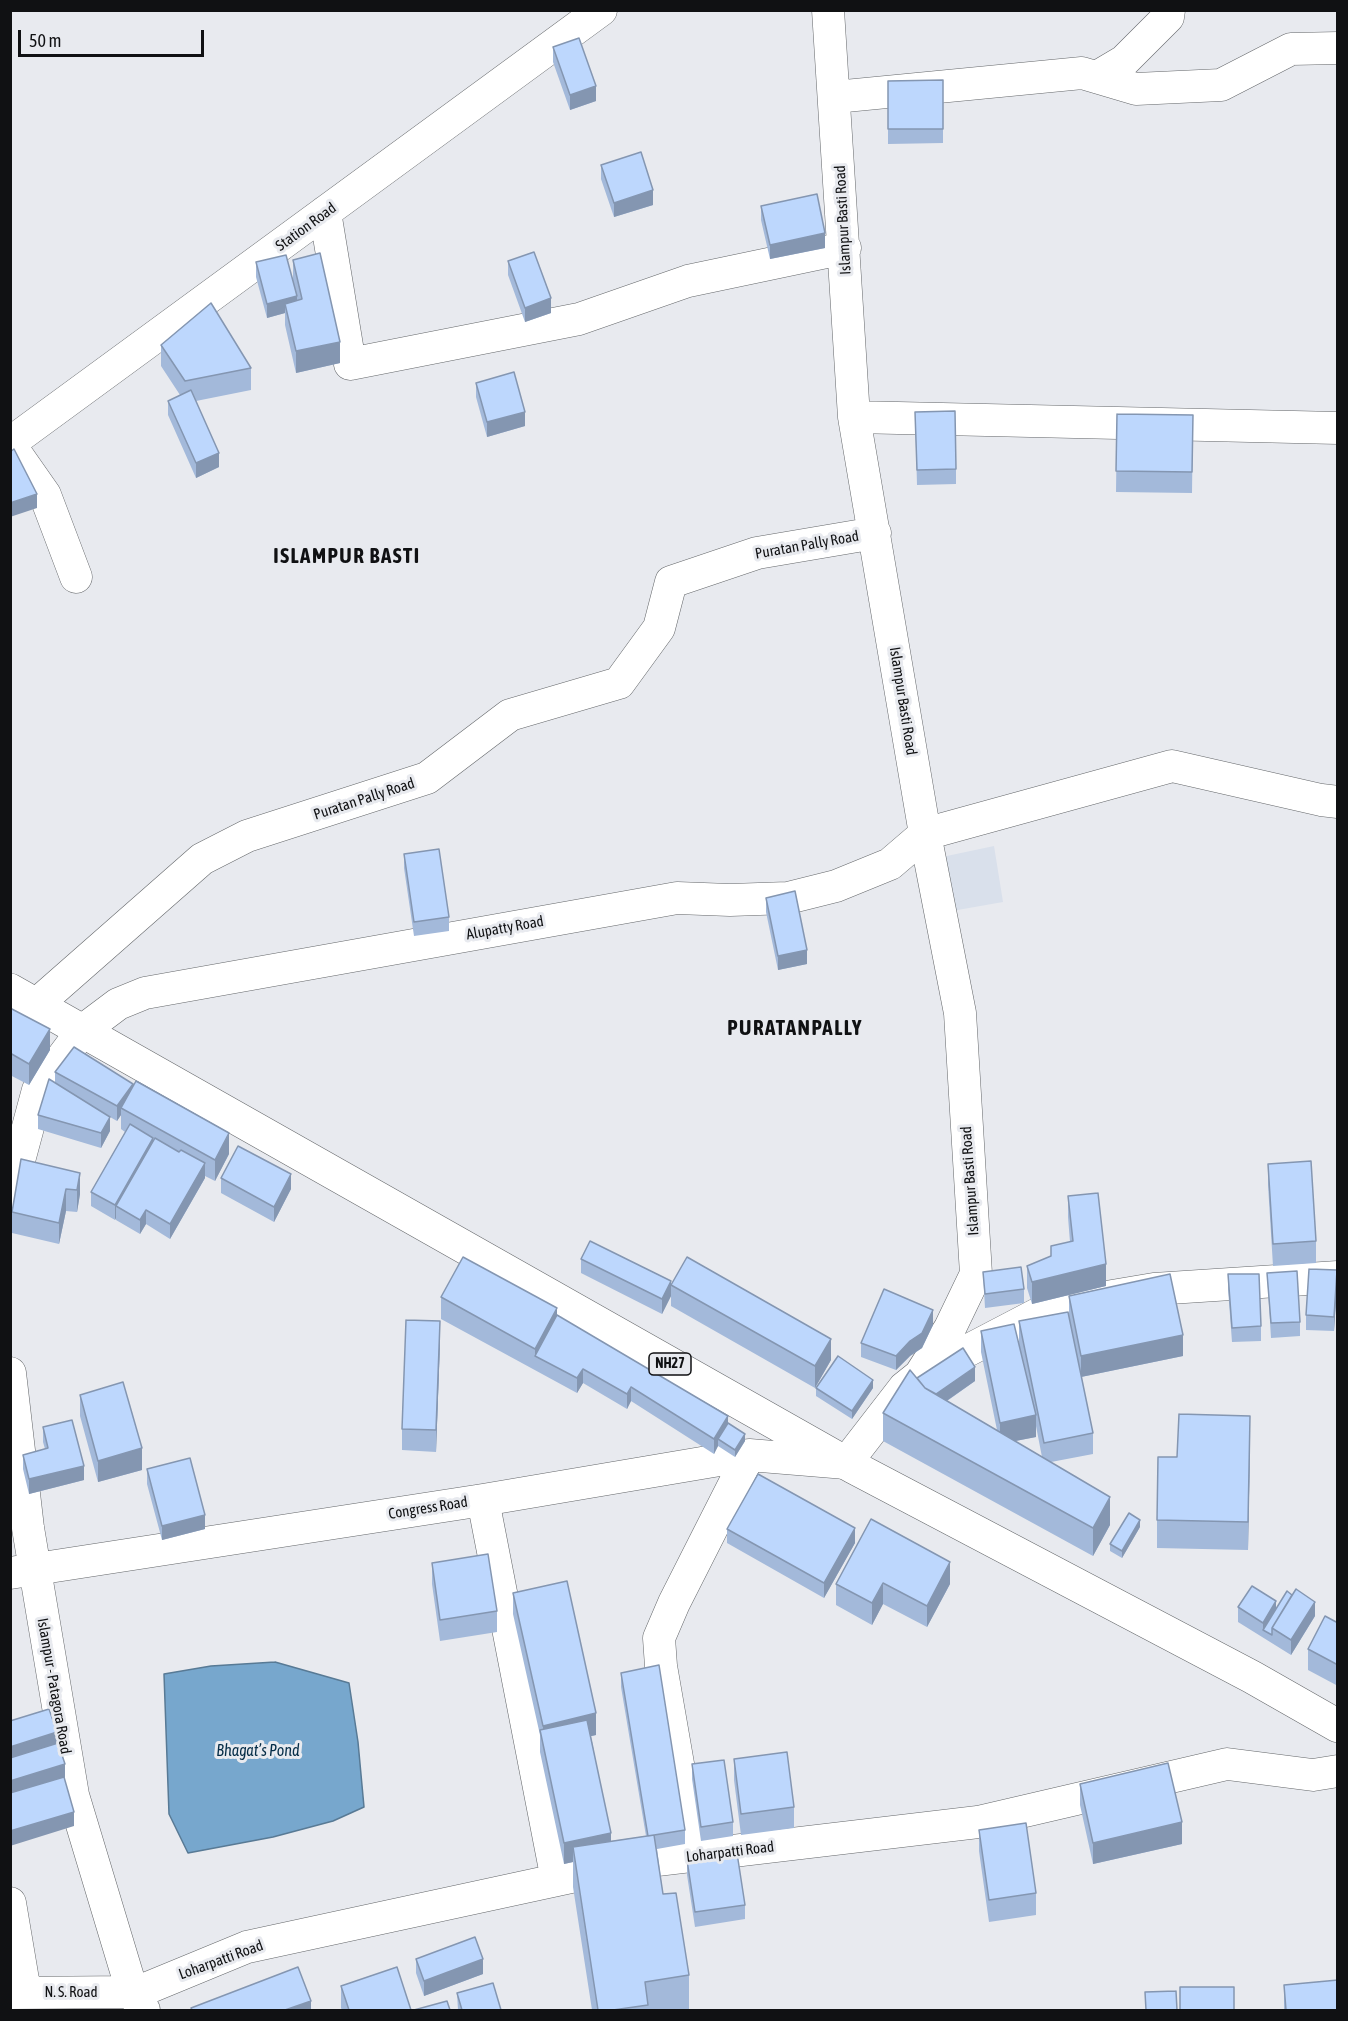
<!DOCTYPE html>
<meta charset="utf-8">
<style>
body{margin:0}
#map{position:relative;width:1348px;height:2021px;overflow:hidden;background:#e8eaef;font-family:"Asap Condensed",sans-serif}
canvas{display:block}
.frame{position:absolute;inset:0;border:12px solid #101113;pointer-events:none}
.scale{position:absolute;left:18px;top:30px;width:186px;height:27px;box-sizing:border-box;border:3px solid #101113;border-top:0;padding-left:8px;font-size:18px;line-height:21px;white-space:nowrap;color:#101113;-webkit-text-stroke:4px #e8eaef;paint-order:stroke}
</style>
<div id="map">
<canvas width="1348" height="2021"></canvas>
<div class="frame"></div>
<div class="scale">50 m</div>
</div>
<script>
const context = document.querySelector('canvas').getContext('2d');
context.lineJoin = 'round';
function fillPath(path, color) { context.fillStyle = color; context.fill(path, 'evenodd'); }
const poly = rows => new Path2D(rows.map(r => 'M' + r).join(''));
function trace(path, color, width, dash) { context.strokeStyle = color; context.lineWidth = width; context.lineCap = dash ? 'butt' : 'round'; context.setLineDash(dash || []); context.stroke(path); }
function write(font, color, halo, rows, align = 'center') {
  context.font = font + ' "Asap Condensed",sans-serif'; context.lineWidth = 6; context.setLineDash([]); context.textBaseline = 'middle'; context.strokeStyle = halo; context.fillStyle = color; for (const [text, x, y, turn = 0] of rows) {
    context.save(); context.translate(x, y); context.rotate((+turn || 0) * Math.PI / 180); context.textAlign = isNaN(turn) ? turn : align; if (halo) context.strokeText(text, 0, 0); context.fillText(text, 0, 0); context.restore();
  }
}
fillPath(poly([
 [994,846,1003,902,952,911,942,857]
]), '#d9e0eb');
const water = poly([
 [275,1662,349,1683,358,1742,364,1807,333,1821,273,1837,188,1853,169,1814,164,1674,211,1666,275,1662]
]);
fillPath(water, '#77a7cd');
trace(water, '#587a95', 1.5);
const minor = poly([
 [828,10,854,417,925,834,960,1013,976,1274,950,1328,920,1375],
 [1097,77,1124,61,1168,17,1169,10],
 [835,97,1082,73,1136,89,1221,85,1291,49,1338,48],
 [325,212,350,364,579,319,688,281,845,248],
 [854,417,1338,428],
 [10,443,601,10],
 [10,445,45,495,76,577],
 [37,1004,202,859,247,836,427,778,510,715,619,683,659,628,671,582,757,553,875,533],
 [10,1194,38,1090,82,1031,118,1004,145,993,677,898,730,900,788,898,836,886,890,864,925,834,1172,766,1321,800,1338,802],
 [10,1373,28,1528,73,1795,133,1994,144,2010],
 [483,1500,557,1880],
 [10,1573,483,1500,749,1455,846,1463,904,1388,919,1376,1053,1306,1154,1289,1338,1277],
 [694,1856,661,1666,659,1638,674,1603,749,1455],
 [10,1903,25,1992],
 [10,1993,132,1992],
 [133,1994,247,1947,640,1862,978,1822,1227,1764,1313,1775,1338,1771]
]);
const major = poly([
 [10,990,853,1467,1252,1677,1338,1726]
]);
trace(minor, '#64676a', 33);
trace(major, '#64676a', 34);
trace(minor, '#fff', 32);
trace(major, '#fff', 33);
fillPath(poly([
 [553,47,596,101,570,110,553,62],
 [943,80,943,143,888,144,888,81],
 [601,165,653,205,614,217,601,179],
 [761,206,825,248,770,259,761,220],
 [293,260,340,363,296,373,285,325,285,313,267,318,256,277,256,262,293,278],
 [508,261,551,313,525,322,508,275],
 [161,345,251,368,251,390,196,401,219,467,196,478,168,415,168,401,180,395,161,366],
 [476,383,525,426,487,437,476,397],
 [915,412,956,469,956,484,917,485],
 [1117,414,1193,415,1192,493,1116,492],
 [404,854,449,917,449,931,414,936,404,868],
 [766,898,807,964,778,970,766,912],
 [10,1008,50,1050,29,1085,10,1075],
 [55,1072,229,1154,215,1181,205,1176,205,1178,170,1239,146,1224,140,1234,116,1220,116,1218,115,1220,91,1206,91,1192,125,1132,121,1129,121,1115,117,1121,110,1117,110,1131,101,1148,38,1129,38,1115,55,1083],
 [1268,1164,1316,1241,1316,1263,1273,1266,1268,1185],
 [80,1173,80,1194,77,1212,66,1211,59,1244,12,1233,12,1212],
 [221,1178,291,1189,274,1222,221,1193],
 [1068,1196,1106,1286,1032,1304,1027,1288,1027,1266,1051,1256,1070,1242,1068,1217],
 [581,1259,671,1296,662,1314,581,1273],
 [983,1272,1024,1289,1024,1303,985,1308],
 [1267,1273,1300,1322,1300,1336,1271,1338],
 [1228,1274,1261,1326,1261,1341,1232,1342,1228,1289],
 [671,1285,831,1360,815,1388,671,1306],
 [1337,1285,1334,1331,1306,1330,1306,1315],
 [1069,1296,1183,1356,1081,1377,1093,1433,1093,1454,1051,1462,1110,1525,1093,1556,883,1441,883,1413,917,1378,975,1381,947,1401,997,1430,981,1352,981,1331,1019,1343,1019,1321,1069,1316],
 [1036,1426,1042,1457,1015,1441,1036,1437],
 [441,1297,557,1315,728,1423,745,1441,735,1457,718,1446,714,1454,631,1401,627,1409,583,1383,577,1393,441,1319],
 [933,1325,922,1348,910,1356,896,1370,861,1357,861,1343],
 [440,1343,436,1452,402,1450,402,1429],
 [816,1388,873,1388,852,1419,816,1396],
 [80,1395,142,1470,98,1482,80,1416],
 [43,1427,84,1480,29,1494,23,1469,23,1455,45,1449,43,1442],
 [1250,1444,1248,1550,1157,1548,1157,1520,1177,1457],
 [147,1469,205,1529,162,1540,147,1484],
 [871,1519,950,1584,927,1627,883,1604,872,1625,836,1605,836,1584],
 [1140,1527,1122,1558,1110,1551,1110,1544],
 [727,1529,855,1543,824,1598,727,1543],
 [432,1563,497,1611,497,1632,440,1641,432,1584],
 [513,1593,596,1735,591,1736,611,1841,646,1836,621,1687,621,1673,685,1830,685,1844,657,1849,663,1894,689,1975,689,2010,592,2010,573,1887,573,1862,564,1864,540,1752,540,1735,513,1614],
 [1238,1607,1276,1608,1315,1616,1291,1655,1238,1622],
 [1338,1623,1338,1686,1308,1670,1308,1649],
 [734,1759,794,1807,794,1828,741,1835,734,1780],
 [692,1764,733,1822,733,1836,701,1841,692,1779],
 [1080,1784,1182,1844,1093,1864,1080,1805],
 [979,1830,1036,1893,1036,1915,989,1922,979,1851],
 [687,1860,745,1905,745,1919,695,1927,687,1875],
 [416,1959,483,1974,424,1996,416,1973],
 [1284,1985,1338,2010,1284,2010],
 [341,1986,411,2010,342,2010,341,2008],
 [457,1993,501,2010,458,2010]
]), '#a3b9da');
fillPath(poly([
 [596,86,596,101,570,110,570,95],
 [653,190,653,205,614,217,614,203],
 [825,233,825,248,770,259,770,245],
 [297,296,297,310,285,304,285,313,267,318,267,304],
 [551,298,551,313,525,322,525,308],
 [340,342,340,363,296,373,296,351],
 [525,412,525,426,487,437,487,422],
 [219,453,219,467,196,478,196,463],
 [37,494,37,508,10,517,10,503],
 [807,950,807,964,778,970,778,956],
 [50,1029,50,1050,29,1085,29,1064],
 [133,1084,133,1098,121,1108,121,1115,117,1121,117,1106],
 [110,1117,110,1131,101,1148,101,1133],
 [229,1133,229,1154,215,1181,215,1160],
 [153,1138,153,1152,116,1206,116,1218,115,1220,115,1205],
 [205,1163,205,1178,170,1239,170,1224],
 [80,1173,80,1194,77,1212,77,1190],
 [291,1174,291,1189,274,1222,274,1207],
 [66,1189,66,1211,59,1244,59,1223],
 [146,1210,146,1224,140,1234,140,1220],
 [1106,1264,1106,1286,1032,1304,1032,1282],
 [1337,1270,1337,1285,1334,1331,1334,1317],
 [671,1281,671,1296,662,1314,662,1299],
 [557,1308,557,1329,535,1356,535,1349],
 [933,1310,933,1325,922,1348,910,1356,896,1370,896,1356],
 [440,1321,440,1343,436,1452,436,1430],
 [1183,1335,1183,1356,1081,1377,1081,1356],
 [831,1339,831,1360,815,1388,815,1366],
 [975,1367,975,1381,925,1416,925,1401],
 [583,1369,583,1383,577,1393,577,1378],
 [873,1380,873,1388,852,1419,852,1411],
 [631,1387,631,1401,627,1409,627,1394],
 [1036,1415,1036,1437,1000,1444,1000,1423],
 [728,1416,728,1430,718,1439,718,1446,714,1454,714,1439],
 [1250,1416,1250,1444,1248,1550,1248,1522],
 [745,1434,745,1441,735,1457,735,1450],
 [142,1448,142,1470,98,1482,98,1461],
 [84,1466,84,1480,29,1494,29,1479],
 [1110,1497,1110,1525,1093,1556,1093,1528],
 [205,1515,205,1529,162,1540,162,1526],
 [1140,1520,1140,1527,1122,1558,1122,1551],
 [855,1528,855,1543,824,1598,824,1583],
 [950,1562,950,1584,927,1627,927,1606],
 [883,1583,883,1604,872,1625,872,1603],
 [1276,1601,1276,1615,1263,1630,1263,1623],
 [1315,1602,1315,1616,1291,1655,1291,1640],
 [596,1713,596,1735,543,1747,543,1726],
 [57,1732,57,1747,10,1761,10,1747],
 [65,1764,65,1779,10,1796,10,1781],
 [74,1812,74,1826,10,1846,10,1831],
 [1182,1822,1182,1844,1093,1864,1093,1843],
 [611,1833,611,1854,573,1847,573,1862,564,1864,564,1843],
 [483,1959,483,1974,424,1996,424,1981],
 [311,2001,311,2010,285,2010]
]), '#8496b1');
const building = poly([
 [579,38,596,86,570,95,553,47,579,38],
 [943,80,943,129,888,129,888,81,943,80],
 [641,152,653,190,614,203,601,165,641,152],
 [817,194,825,233,770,245,761,206,817,194],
 [534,252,551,298,525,308,508,261,534,252],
 [320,253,340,342,296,351,285,304,302,299,293,260,320,253],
 [286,255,297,296,267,304,256,262,286,255],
 [211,303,251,368,185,381,161,345,211,303],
 [514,372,525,412,487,422,476,383,514,372],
 [191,390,219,453,196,463,168,401,191,390],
 [955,411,956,469,917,470,915,412,955,411],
 [1117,414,1193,415,1192,472,1116,471,1117,414],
 [14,449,37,494,10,503,10,452,14,449],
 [439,849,449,917,414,922,404,854,439,849],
 [795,891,807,950,778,956,766,898,795,891],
 [10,1008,50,1029,29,1064,10,1053,10,1008],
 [74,1047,133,1084,117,1106,55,1072,74,1047],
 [49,1079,110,1117,101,1133,38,1115,49,1079],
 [136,1081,229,1133,215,1160,121,1108,136,1081],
 [130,1124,153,1138,115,1205,91,1192,130,1124],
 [155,1138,179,1152,181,1150,205,1163,170,1224,146,1210,140,1220,116,1206,155,1138],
 [238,1146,291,1174,274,1207,221,1178,238,1146],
 [21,1159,80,1173,77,1190,66,1189,59,1223,12,1212,21,1159],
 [1311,1161,1316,1241,1273,1244,1268,1164,1311,1161],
 [1098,1193,1106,1264,1032,1282,1027,1266,1051,1256,1051,1246,1073,1241,1068,1196,1098,1193],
 [590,1241,671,1281,662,1299,581,1259,590,1241],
 [463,1257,557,1308,535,1349,441,1297,463,1257],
 [687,1257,831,1339,815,1366,671,1285,687,1257],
 [1021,1267,1024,1289,985,1294,983,1272,1021,1267],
 [1309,1269,1337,1270,1334,1317,1306,1315,1309,1269],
 [1297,1271,1300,1322,1271,1323,1267,1273,1297,1271],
 [1170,1274,1183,1335,1081,1356,1069,1296,1170,1274],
 [1228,1274,1259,1274,1261,1326,1232,1328,1228,1274],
 [884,1289,933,1310,922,1333,910,1341,896,1356,861,1343,884,1289],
 [1068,1312,1093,1433,1044,1443,1019,1321,1068,1312],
 [557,1315,728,1416,714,1439,631,1387,627,1394,583,1369,577,1378,535,1356,557,1315],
 [406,1320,440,1321,436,1430,402,1429,406,1320],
 [1014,1324,1036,1415,1000,1423,981,1331,1014,1324],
 [963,1348,975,1367,936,1394,925,1388,917,1378,963,1348],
 [838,1356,873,1380,852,1411,816,1388,838,1356],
 [910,1370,925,1388,1110,1497,1093,1528,883,1413,910,1370],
 [123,1382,142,1448,98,1461,80,1395,123,1382],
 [1179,1414,1250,1416,1248,1522,1157,1520,1158,1457,1177,1457,1179,1414],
 [72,1420,84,1466,29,1479,23,1455,48,1448,43,1427,72,1420],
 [728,1423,745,1434,735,1450,718,1439,728,1423],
 [190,1458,205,1515,162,1526,147,1469,190,1458],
 [758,1474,855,1528,824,1583,727,1529,758,1474],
 [1129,1513,1140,1520,1122,1551,1110,1544,1129,1513],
 [871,1519,950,1562,927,1606,883,1583,872,1603,836,1584,871,1519],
 [488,1554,497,1611,440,1620,432,1563,488,1554],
 [567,1581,596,1713,543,1726,513,1593,567,1581],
 [1252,1586,1276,1601,1263,1623,1238,1607,1252,1586],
 [1296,1589,1315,1602,1291,1640,1272,1628,1296,1589],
 [1287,1591,1292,1595,1272,1628,1272,1635,1263,1630,1287,1591],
 [1325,1616,1338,1623,1338,1665,1308,1649,1325,1616],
 [659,1665,685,1830,648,1836,621,1673,659,1665],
 [49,1709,57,1732,10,1747,10,1721,49,1709],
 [587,1720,611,1833,564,1843,540,1730,587,1720],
 [58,1743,65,1764,10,1781,10,1758,58,1743],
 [787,1752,794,1807,741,1814,734,1759,787,1752],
 [724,1760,733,1822,701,1827,692,1764,724,1760],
 [1168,1763,1182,1822,1093,1843,1080,1784,1168,1763],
 [64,1777,74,1812,10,1831,10,1793,64,1777],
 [1026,1823,1036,1893,989,1900,979,1830,1026,1823],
 [654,1835,663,1894,676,1893,689,1975,645,1982,648,2005,613,2010,598,2010,573,1847,654,1835],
 [737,1853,745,1905,695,1912,687,1860,737,1853],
 [475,1937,483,1959,424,1981,416,1959,475,1937],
 [298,1967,311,2001,285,2010,192,2010,191,2008,298,1967],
 [397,1967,411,2010,349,2010,341,1986,397,1967],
 [1338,1980,1338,2010,1286,2010,1284,1985,1338,1980],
 [493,1983,501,2010,462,2010,457,1993,493,1983],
 [1180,1987,1234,1987,1234,2010,1180,2010,1180,1987],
 [1176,1991,1177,2010,1146,2010,1145,1992,1176,1991],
 [447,2001,450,2010,414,2010,447,2001]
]);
fillPath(building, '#bdd7fd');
trace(building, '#8496b1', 1.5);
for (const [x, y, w] of [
 [670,1364,42]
]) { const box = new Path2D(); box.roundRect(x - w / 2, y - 11, w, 22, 4.5); context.fillStyle = '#e8eaef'; context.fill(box); trace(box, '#101113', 1.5); }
write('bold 14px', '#101113', null, [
 ["NH27",670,1364]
]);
write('15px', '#101113', '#e8eaef', [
 ["Islampur Basti Road",843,220,-93],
 ["Station Road",306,227,-36],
 ["Puratan Pally Road",807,545,-10],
 ["Islampur Basti Road",903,701,81],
 ["Puratan Pally Road",364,799,-18],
 ["Alupatty Road",505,928,-10],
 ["Islampur Basti Road",970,1181,-94],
 ["Congress Road",428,1508,-9],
 ["Islampur - Patagora Road",54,1686,80],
 ["Loharpatti Road",730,1852,-7],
 ["Loharpatti Road",221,1960,-20],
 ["N. S. Road",71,1992]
]);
write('italic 16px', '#052d47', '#e8eaef', [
 ["Bhagat’s Pond",258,1751]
]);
context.letterSpacing = '1.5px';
write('bold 21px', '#101113', '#e8eaef', [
 ["ISLAMPUR BASTI",347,556],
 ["PURATANPALLY",795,1028]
]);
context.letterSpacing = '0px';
</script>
